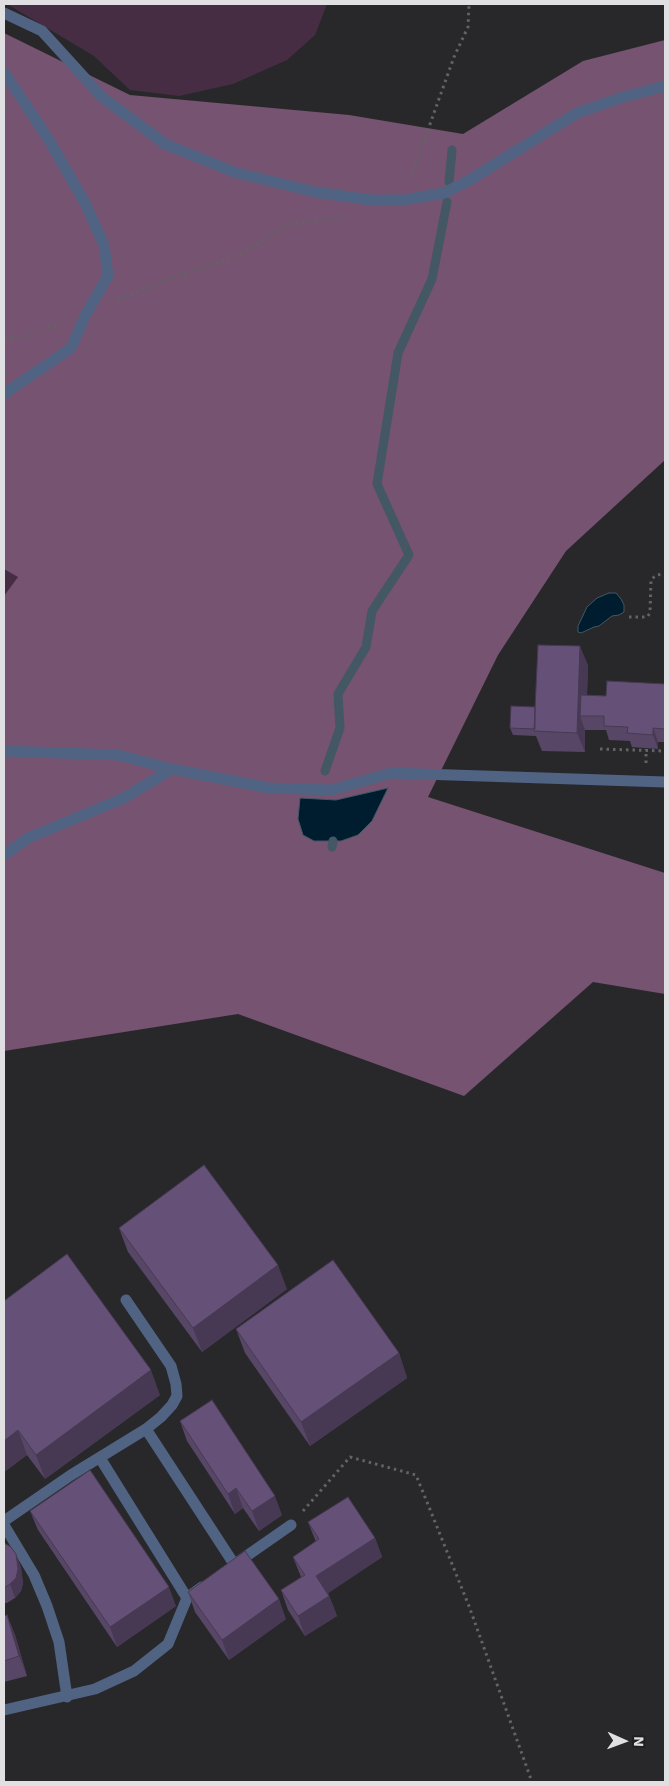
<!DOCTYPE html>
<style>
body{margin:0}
#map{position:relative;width:669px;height:1786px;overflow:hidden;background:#28282b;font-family:"Work Sans",sans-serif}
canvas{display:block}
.frame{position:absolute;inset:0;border:5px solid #e0e0e2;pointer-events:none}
.north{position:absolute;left:599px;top:1716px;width:50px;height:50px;-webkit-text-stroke:4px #1f1f21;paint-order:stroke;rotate:92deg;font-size:14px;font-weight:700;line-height:20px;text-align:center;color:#e0e0e2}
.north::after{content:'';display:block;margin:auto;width:18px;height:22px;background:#e0e0e2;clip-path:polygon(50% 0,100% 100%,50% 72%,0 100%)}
</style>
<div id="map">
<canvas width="669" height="1786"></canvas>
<div class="frame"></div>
<div class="north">N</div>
</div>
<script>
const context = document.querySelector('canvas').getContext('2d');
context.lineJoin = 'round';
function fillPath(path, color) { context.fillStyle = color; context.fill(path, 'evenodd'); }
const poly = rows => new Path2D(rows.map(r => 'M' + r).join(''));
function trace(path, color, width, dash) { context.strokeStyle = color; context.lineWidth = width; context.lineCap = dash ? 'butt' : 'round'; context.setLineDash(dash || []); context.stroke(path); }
fillPath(poly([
 [7,4,327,4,315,35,287,60,233,84,179,96,130,90,94,56],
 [4,569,19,577,4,596]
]), '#472d43');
fillPath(poly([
 [4,33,130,95,349,115,463,134,583,61,665,40,665,460,566,551,498,655,428,797,665,873,665,994,593,982,464,1096,238,1014,4,1051,4,596,18,577,4,569]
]), '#765371');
const water = poly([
 [609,593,616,593,621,599,624,605,624,612,619,615,612,616,599,626,594,627,581,633,578,632,578,626,587,607,597,598,609,593],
 [388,788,372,821,358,835,341,841,314,841,303,835,298,819,300,798,336,800,388,788]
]);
fillPath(water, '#001c2f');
trace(water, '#435765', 1);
trace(poly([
 [449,182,452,150],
 [325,771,340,728,338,694,366,647,372,611,409,555,377,484,398,353,432,279,447,202],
 [332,847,333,841]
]), '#435765', 9);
trace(poly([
 [410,180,454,57,468,27,469,4],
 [118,300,183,274,224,261,253,247,289,224,340,218,343,216],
 [4,338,28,336,61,323],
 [629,617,647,617,650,613,651,580,656,575,665,574],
 [600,749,665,751],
 [646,763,646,749],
 [303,1511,350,1457,416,1475,469,1606,532,1782]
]), '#636366', 3, [2.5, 4]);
trace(poly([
 [4,13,42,31,102,97,165,144,234,172,315,192,371,200,403,200,444,193,468,181,577,113,620,98,665,86],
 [4,72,49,140,85,203,104,245,108,276,86,314,71,348,4,394],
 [4,751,118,755,172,769,269,788,332,790,391,773,665,782],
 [4,855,28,838,124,798,172,769],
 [126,1300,171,1366,176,1384,177,1396,172,1405,161,1417,146,1429],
 [100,1458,187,1598],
 [4,1521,71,1475,146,1429,234,1564],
 [4,1525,34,1575,47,1606,59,1642,67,1697],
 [235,1564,291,1525],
 [4,1710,95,1689,134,1671,168,1644,187,1598,202,1587]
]), '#516383', 11);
fillPath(poly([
 [588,665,587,695,606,696,665,684,665,742,658,742,658,749,632,747,630,741,609,740,606,730,585,730,585,752,542,751,536,736,513,735,510,728],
 [119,1228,287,1289,202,1352,128,1252],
 [4,1301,160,1395,45,1479,27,1455,4,1472],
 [236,1329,399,1353,407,1378,310,1446,245,1353],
 [180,1421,282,1515,259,1531,243,1508,235,1514,187,1441],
 [30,1511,176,1606,117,1647,38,1530],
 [308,1522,375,1538,382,1557,328,1593,337,1616,305,1636,288,1610,281,1590,301,1577,293,1557,316,1542],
 [4,1543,16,1554,21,1568,23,1583,21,1591,15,1598,7,1603,4,1603],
 [188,1592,286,1619,229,1660,195,1612],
 [7,1615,15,1635,27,1676,4,1682,4,1616]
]), '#574666');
fillPath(poly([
 [580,646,588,665,586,716,580,716,585,730,585,752,577,733],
 [653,728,658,742,658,749,653,735],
 [278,1265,287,1289,202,1352,193,1328],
 [399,1353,407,1378,310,1446,301,1422],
 [151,1370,160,1395,45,1479,36,1455],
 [18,1430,27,1455,4,1472,4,1441],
 [236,1488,243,1508,235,1514,228,1494],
 [275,1496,282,1515,259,1531,252,1511],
 [375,1538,382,1557,324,1596,316,1576],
 [16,1554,21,1568,23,1583,21,1591,15,1598,10,1584],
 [169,1587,176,1606,117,1647,110,1627],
 [329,1596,337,1616,305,1636,298,1616],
 [279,1599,286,1619,229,1660,222,1640],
 [7,1615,15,1635,27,1676,19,1656]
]), '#473953');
const building = poly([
 [538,645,580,646,577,733,534,731,538,645],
 [607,681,665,684,665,729,653,728,653,735,627,733,628,727,604,726,604,716,580,716,581,695,606,696,607,681],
 [511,706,535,707,535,729,510,728,511,706],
 [204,1165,278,1265,193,1328,119,1228,204,1165],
 [67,1254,151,1370,36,1455,18,1430,4,1441,4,1301,67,1254],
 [333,1260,399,1353,301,1422,236,1329,333,1260],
 [212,1400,275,1496,252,1511,236,1488,228,1494,180,1421,212,1400],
 [90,1470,169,1587,110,1627,30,1511,90,1470],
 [348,1497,375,1538,316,1576,329,1596,298,1616,281,1590,305,1575,293,1557,319,1539,308,1522,348,1497],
 [4,1543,11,1547,16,1554,18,1569,16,1578,10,1584,4,1588,4,1543],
 [245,1551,279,1599,222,1640,188,1592,245,1551],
 [7,1615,19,1656,4,1661,4,1616,7,1615]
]);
fillPath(building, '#655177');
trace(building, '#473953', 1);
</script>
